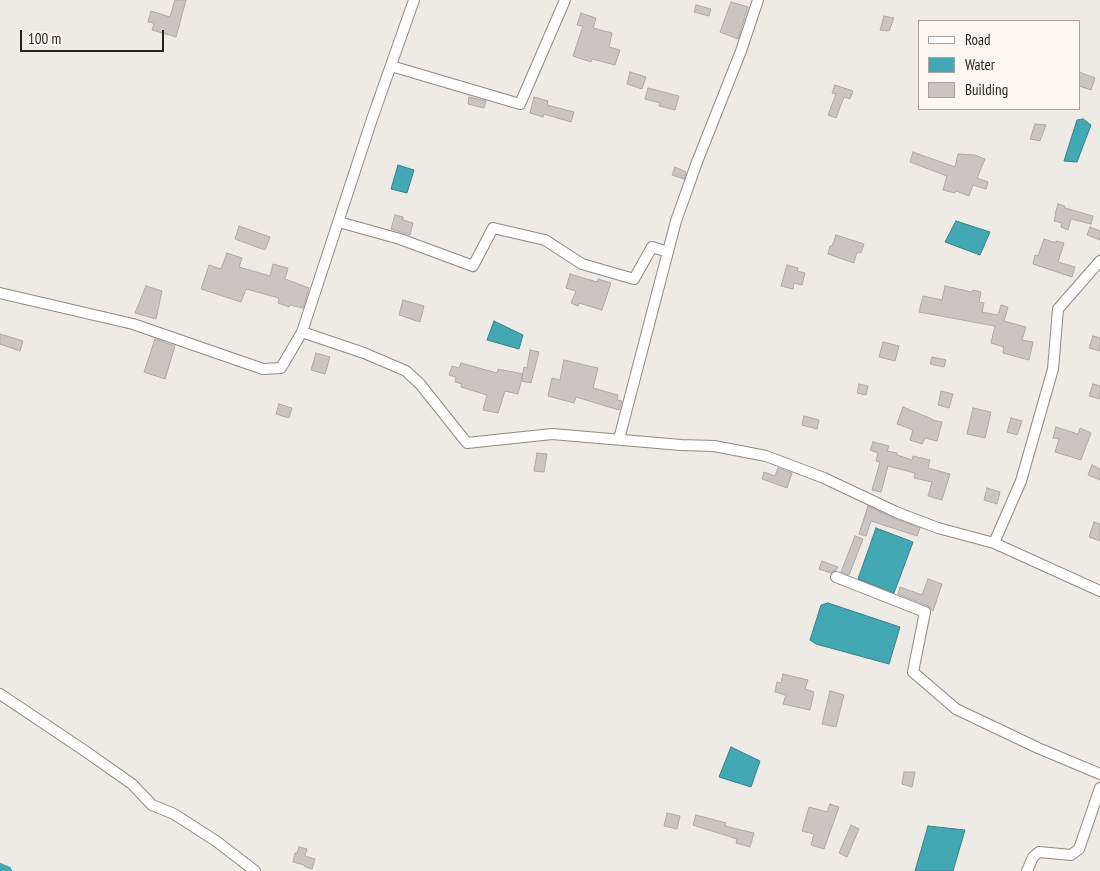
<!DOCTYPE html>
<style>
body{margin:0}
#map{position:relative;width:1100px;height:871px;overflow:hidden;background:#eeeae6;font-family:"PT Sans Narrow",sans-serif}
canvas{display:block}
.legend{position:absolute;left:918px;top:20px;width:162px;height:90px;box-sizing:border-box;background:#fcf7f3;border:1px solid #a6a3a0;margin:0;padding:6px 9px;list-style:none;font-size:15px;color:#262423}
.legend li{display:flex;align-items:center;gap:10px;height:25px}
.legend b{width:25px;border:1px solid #a6a3a0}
.scale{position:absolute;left:20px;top:30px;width:144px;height:22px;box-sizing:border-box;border:2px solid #262423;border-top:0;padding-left:6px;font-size:15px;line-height:18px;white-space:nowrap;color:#262423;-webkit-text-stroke:4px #fcf7f3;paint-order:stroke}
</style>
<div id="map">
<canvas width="1100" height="871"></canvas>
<ul class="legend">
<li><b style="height:6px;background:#fff"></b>Road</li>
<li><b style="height:14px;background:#41a8b4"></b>Water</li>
<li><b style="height:14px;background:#cac4c2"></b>Building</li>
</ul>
<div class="scale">100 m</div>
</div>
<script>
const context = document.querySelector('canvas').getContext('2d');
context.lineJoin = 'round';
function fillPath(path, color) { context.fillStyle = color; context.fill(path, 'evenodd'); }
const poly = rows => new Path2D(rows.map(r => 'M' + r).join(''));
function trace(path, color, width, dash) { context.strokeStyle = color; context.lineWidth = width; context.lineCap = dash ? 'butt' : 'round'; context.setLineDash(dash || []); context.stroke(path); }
const water = poly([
 [1083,119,1091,125,1077,162,1064,161,1077,120,1083,119],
 [398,165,414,170,407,193,391,189,398,165],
 [956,221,990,232,980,255,945,242,956,221],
 [494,321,523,335,519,349,487,340,494,321],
 [876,528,913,542,894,593,858,579,876,528],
 [828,603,900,627,889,664,816,644,810,640,821,605,828,603],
 [731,747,760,761,751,787,719,777,731,747],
 [928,826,965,830,953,871,915,871,928,826]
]);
fillPath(water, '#41a8b4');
trace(water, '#398088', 1);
trace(poly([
 [0,868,7,871]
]), '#41a8b4', 10);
const building = poly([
 [175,0,186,0,176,37,152,30,154,23,148,22,151,11,170,17,175,0],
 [731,2,748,7,738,39,720,32,731,2],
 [696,5,711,9,709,16,694,12,696,5],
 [581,13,596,18,593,28,612,33,609,47,620,50,615,65,592,59,591,62,573,56,583,26,577,25,581,13],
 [884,16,894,18,889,31,880,30,884,16],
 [630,72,646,77,642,89,627,84,630,72],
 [1079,72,1095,78,1091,90,1079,86,1079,72],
 [835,85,853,91,850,99,844,97,836,118,828,115,836,94,832,93,835,85],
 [648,88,679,96,675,110,659,106,660,103,645,99,648,88],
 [469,97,486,101,484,108,468,104,469,97],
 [534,97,548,101,547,105,574,112,571,122,544,114,543,117,530,113,534,97],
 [1035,124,1046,125,1040,141,1030,139,1035,124],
 [913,152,955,167,958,154,975,155,985,159,977,178,988,182,986,189,973,185,969,196,956,191,955,193,943,190,947,176,910,162,913,152],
 [675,167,686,172,684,179,672,175,675,167],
 [1058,204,1065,206,1065,208,1093,216,1091,224,1071,219,1068,230,1061,227,1062,223,1054,221,1056,214,1055,214,1058,204],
 [395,215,403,217,403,220,413,223,410,235,391,229,395,215],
 [239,226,270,237,265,250,235,239,239,226],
 [1090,227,1100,231,1100,240,1087,235,1090,227],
 [836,235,864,244,861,253,857,252,854,263,828,254,830,246,832,246,836,235],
 [1044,239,1056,243,1056,241,1064,243,1058,262,1075,267,1072,277,1033,264,1035,255,1038,256,1044,239],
 [227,253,242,258,239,267,270,276,273,264,288,268,285,279,309,288,303,308,290,305,289,307,278,303,279,298,246,289,241,302,201,289,209,265,221,269,227,253],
 [787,265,798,268,797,271,805,273,802,285,794,283,793,289,781,286,787,265],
 [570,274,597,282,598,279,611,283,602,310,579,303,578,306,571,303,576,291,566,288,570,274],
 [146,286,162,291,156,319,135,313,146,286],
 [945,286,972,292,973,290,981,292,979,302,984,303,982,312,998,315,1001,305,1008,307,1004,321,1026,327,1022,340,1033,342,1029,360,1003,353,1004,347,991,343,995,326,919,312,923,296,942,300,945,286],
 [403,300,424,306,420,322,399,315,403,300],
 [0,334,23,341,20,351,0,344,0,334],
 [1093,336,1100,338,1100,351,1089,348,1093,336],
 [155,339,175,346,165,379,144,372,155,339],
 [883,342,899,346,895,361,879,357,883,342],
 [530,350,539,352,531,383,521,381,524,367,527,368,530,350],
 [316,353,330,357,325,374,311,370,316,353],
 [932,357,946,360,944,367,930,364,932,357],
 [564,360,598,368,593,388,618,395,617,400,622,401,619,410,576,397,574,403,548,396,552,378,560,380,564,360],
 [461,363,497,373,498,369,523,374,518,394,505,391,498,413,483,410,487,395,461,387,462,384,455,382,456,377,449,375,452,366,459,368,461,363],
 [859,384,868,386,866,395,857,393,859,384],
 [1093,384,1100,386,1100,399,1089,396,1093,384],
 [941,391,953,394,949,408,938,405,941,391],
 [279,404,292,408,289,418,276,414,279,404],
 [903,407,932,419,932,420,942,422,937,441,925,438,922,444,910,440,913,430,897,424,903,407],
 [973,408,991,412,985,438,967,434,973,408],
 [804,416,819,420,817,429,802,425,804,416],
 [1011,418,1022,421,1017,435,1007,432,1011,418],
 [1056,427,1078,434,1080,428,1091,433,1081,460,1055,452,1059,439,1053,438,1056,427],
 [873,442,889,446,887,451,897,453,897,455,912,460,913,456,930,460,928,468,950,474,942,500,928,496,932,482,914,478,915,473,888,466,881,492,872,490,880,462,876,461,878,453,870,450,873,442],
 [537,453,547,454,544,472,534,471,537,453],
 [1092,465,1100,469,1100,480,1088,475,1092,465],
 [778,468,792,473,787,488,762,479,764,472,775,476,778,468],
 [987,488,1000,492,997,504,984,500,987,488],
 [868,506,893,518,920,528,917,536,871,521,866,536,859,534,868,506],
 [1094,522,1100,524,1100,541,1089,537,1094,522],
 [855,536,863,539,849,575,841,572,855,536],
 [822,561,838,567,836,570,831,573,819,569,822,561],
 [928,579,942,584,933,611,928,606,898,594,900,587,922,595,928,579],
 [783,674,808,680,805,689,814,692,810,710,783,704,786,695,775,692,777,682,781,683,783,674],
 [830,691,844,695,836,727,822,724,830,691],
 [904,772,915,772,912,787,902,784,904,772],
 [830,804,839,807,824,849,811,845,814,834,802,831,809,807,827,812,830,804],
 [667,813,680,816,677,829,664,826,667,813],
 [696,815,726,823,725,826,754,833,750,847,736,843,737,839,693,825,696,815],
 [851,825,859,829,847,857,839,853,851,825],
 [299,847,307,849,305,856,315,859,312,869,304,866,304,865,293,862,295,853,297,853,299,847]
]);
fillPath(building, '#cac4c2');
trace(building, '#aea8a6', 1);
const street = poly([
 [391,66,520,104,565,0],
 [339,222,400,239,473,266,493,228,545,240,582,264,634,279,652,247,668,252],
 [0,293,133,324,263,369,281,368,302,332,364,353,406,371,420,384,467,443,552,434,681,445,714,446,766,456,824,478,896,512,938,528,994,543,1100,591],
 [302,332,372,119,414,0],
 [619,439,676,221,697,162,741,51,758,0],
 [994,543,1021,481,1053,369,1058,309,1100,261],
 [836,577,925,612,913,672,956,709,1038,748,1100,774],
 [0,694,85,751,132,784,152,805,174,814,216,841,255,871],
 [1027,871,1033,857,1039,852,1071,855,1079,849,1100,788]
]);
trace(street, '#8e8a86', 12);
trace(street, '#fff', 10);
</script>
